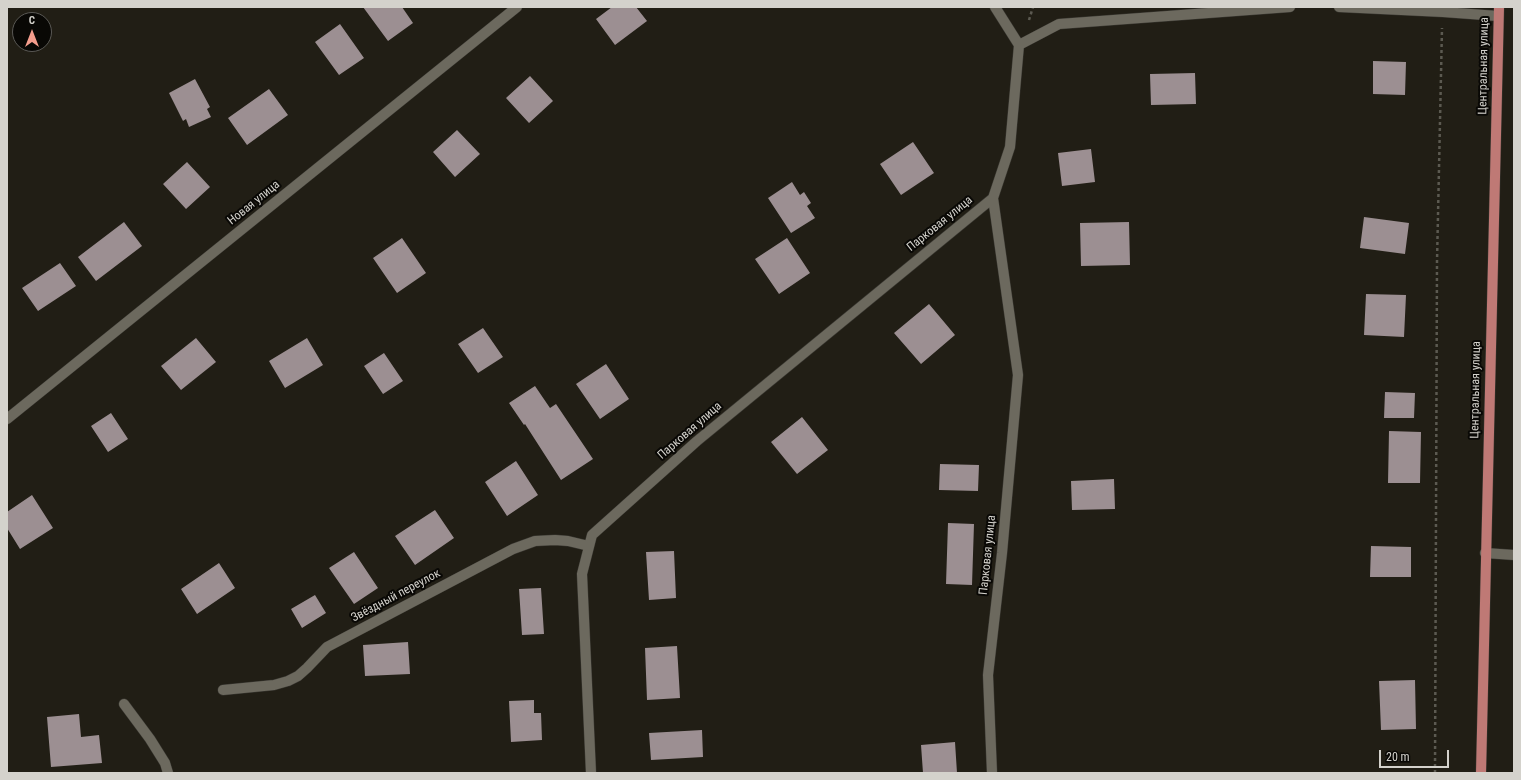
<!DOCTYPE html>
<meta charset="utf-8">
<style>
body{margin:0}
#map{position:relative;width:1521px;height:780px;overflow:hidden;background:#211e15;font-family:"Roboto Condensed",sans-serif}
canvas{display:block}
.frame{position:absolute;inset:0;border:8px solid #d4d2cc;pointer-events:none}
.north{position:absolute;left:12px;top:12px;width:40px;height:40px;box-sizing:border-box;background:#090805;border:1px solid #5a5955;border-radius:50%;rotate:0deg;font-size:11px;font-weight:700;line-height:16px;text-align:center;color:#d4d2cc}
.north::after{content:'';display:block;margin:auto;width:14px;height:18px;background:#f49d8d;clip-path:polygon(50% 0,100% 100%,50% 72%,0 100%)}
.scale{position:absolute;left:1379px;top:750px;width:70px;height:18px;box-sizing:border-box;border:2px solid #d4d2cc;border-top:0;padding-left:5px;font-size:12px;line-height:14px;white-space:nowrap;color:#d4d2cc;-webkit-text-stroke:3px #090805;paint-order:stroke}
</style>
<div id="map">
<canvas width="1521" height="780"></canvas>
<div class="frame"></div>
<div class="north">С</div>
<div class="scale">20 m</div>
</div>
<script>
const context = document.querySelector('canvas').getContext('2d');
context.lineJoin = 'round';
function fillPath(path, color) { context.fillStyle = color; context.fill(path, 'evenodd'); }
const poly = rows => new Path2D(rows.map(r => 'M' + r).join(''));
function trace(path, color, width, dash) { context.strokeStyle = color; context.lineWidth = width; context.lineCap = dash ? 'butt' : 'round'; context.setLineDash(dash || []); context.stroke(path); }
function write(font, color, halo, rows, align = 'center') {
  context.font = font + ' "Roboto Condensed",sans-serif'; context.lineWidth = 4; context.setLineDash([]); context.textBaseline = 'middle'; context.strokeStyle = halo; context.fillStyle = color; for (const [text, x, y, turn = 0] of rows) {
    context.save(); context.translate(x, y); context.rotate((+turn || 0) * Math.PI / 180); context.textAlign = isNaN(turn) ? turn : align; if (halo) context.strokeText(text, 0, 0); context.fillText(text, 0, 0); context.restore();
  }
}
fillPath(poly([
 [363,7,402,7,413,23,388,41],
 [612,7,636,7,647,21,615,45,596,19],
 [340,24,364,58,339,75,315,42],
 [1373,61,1406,62,1405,95,1373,94],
 [1195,73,1196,104,1151,105,1150,74],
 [530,76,553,101,529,123,506,98],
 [195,79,210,107,207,109,211,117,189,127,186,119,183,121,169,93],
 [269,89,288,115,247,145,228,118],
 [457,130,480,154,455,177,433,152],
 [913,142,934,173,901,195,880,164],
 [1091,149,1095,182,1062,186,1058,153],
 [187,162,210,187,186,209,163,184],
 [792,182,800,195,804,192,811,203,807,206,815,218,791,233,768,198],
 [1364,217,1409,223,1405,254,1360,248],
 [124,222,142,246,96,281,78,257],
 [1129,222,1130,265,1081,266,1080,223],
 [402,238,426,273,397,293,373,258],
 [787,238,810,273,779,294,755,259],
 [60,263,76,286,38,311,22,288],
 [1366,294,1406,295,1404,337,1364,335],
 [929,304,955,335,921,364,894,333],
 [483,328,503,357,478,373,458,344],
 [196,338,216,362,181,390,161,366],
 [307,338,323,365,285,388,269,361],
 [384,353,403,381,383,394,364,366],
 [606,364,629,399,600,419,576,384],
 [535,386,550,408,556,404,593,459,561,480,525,424,524,425,509,403],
 [1385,392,1415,393,1414,418,1384,418],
 [111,413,128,439,108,452,91,426],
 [802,417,828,450,797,474,771,442],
 [1389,431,1421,432,1420,483,1388,483],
 [516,461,538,495,507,516,485,482],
 [940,464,979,465,978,491,939,490],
 [1114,479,1115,509,1072,510,1071,481],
 [32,495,53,528,20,549,7,528,7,512],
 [435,510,454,538,415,565,395,536],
 [948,523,974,524,972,585,946,584],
 [1371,546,1411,547,1411,577,1370,577],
 [674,551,676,598,649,600,646,552],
 [354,552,378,588,354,604,329,568],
 [219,563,235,588,197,614,181,589],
 [541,588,544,634,522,635,519,589],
 [315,595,326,613,302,628,291,609],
 [408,642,410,674,365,676,363,645],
 [677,646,680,698,647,700,645,648],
 [1415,680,1416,729,1381,730,1379,681],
 [534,700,534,713,541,713,542,740,511,742,509,701],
 [79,714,81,737,99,735,102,763,51,767,47,717],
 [702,730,703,757,651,760,649,733],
 [955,742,957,773,923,773,921,745]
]), '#9c8f92');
const minor = poly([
 [995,7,1019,45],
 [1339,7,1443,12,1498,16],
 [7,419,517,7],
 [1485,553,1514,555],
 [223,690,274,685,288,681,298,676,307,668,327,647,513,549,535,541,555,540,568,541,589,546],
 [124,704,150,739,165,763,168,773],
 [591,773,582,574,592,535,697,441,993,198],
 [992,773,988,675,1002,553,1018,375,993,198,1010,147,1019,45,1059,24,1290,7]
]);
const major = poly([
 [1481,773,1499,7]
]);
trace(minor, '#3a3832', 11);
trace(major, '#3a3832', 11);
trace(poly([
 [1029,20,1033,7],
 [1435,773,1437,262,1442,28]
]), '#5c5a51', 2.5, [3, 3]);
trace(minor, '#6c695e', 10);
trace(major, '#bf7975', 10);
write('12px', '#d4d2cc', '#090805', [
 ["Центральная улица",1484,66,-89],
 ["Новая улица",254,203,-39],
 ["Парковая улица",940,224,-39],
 ["Центральная улица",1476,390,-89],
 ["Парковая улица",690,431,-41],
 ["Парковая улица",988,555,-84],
 ["Звёздный переулок",396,596,-28]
]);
</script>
